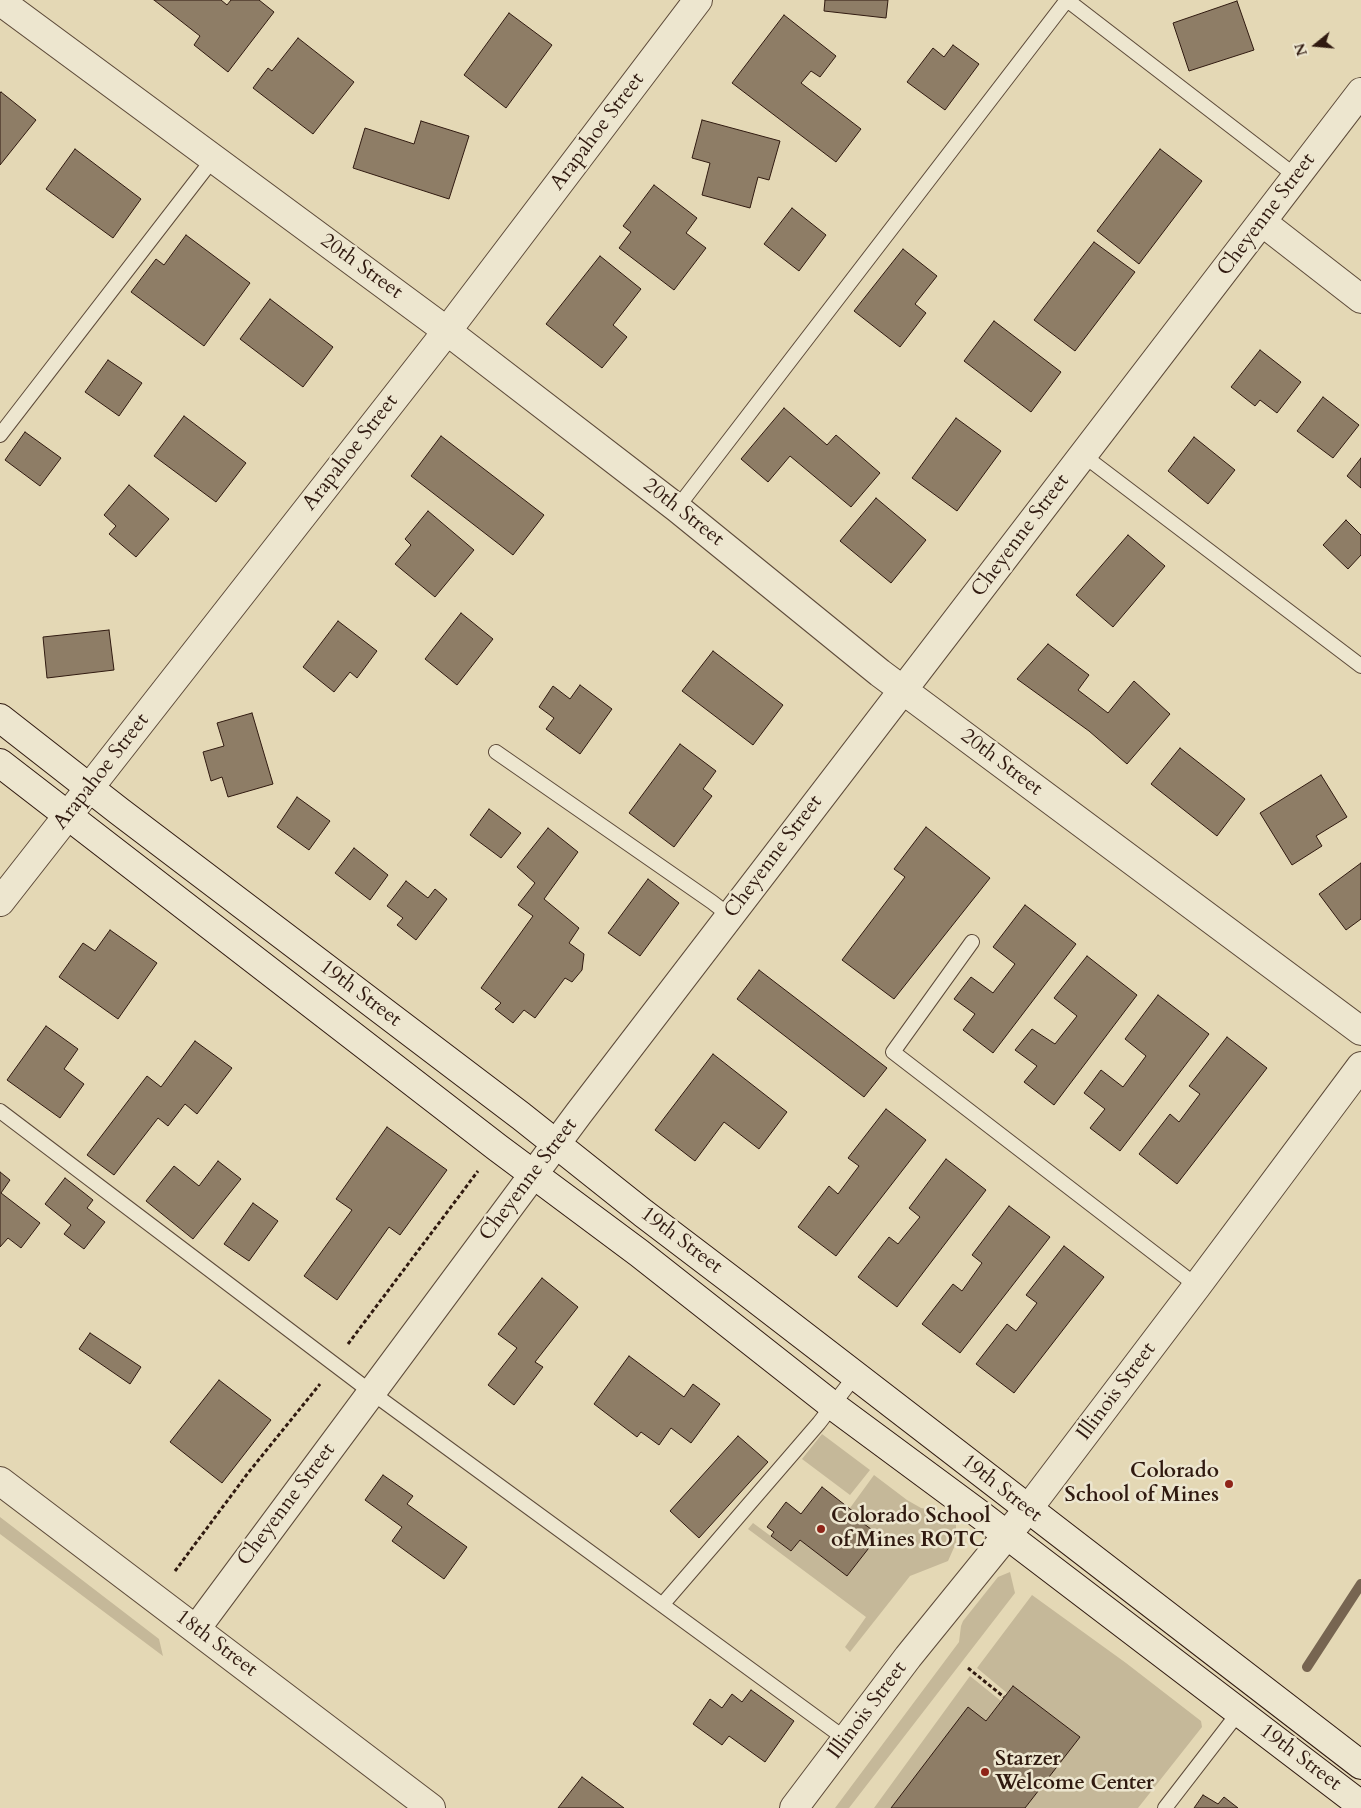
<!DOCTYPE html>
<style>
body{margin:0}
#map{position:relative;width:1361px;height:1808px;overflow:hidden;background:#e4d8b5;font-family:Cardo,serif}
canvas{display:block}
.north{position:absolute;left:1291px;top:20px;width:50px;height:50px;-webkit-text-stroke:4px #ede6cf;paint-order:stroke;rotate:253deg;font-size:14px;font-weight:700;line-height:20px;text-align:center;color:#301a10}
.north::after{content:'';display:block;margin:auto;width:18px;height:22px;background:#301a10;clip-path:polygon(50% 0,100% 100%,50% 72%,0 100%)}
</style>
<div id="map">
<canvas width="1361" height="1808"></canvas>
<div class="north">N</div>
</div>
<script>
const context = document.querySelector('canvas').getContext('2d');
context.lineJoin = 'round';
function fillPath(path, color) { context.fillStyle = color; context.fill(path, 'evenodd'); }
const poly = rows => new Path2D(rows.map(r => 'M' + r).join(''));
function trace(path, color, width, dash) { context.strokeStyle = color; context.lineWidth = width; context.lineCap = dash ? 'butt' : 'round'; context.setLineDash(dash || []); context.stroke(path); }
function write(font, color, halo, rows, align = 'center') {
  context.font = font + ' Cardo,serif'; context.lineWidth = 5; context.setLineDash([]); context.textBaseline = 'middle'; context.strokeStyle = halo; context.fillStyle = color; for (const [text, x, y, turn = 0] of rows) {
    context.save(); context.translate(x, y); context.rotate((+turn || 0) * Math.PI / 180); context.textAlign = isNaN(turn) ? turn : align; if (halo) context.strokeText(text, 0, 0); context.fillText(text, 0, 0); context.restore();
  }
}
fillPath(poly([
 [822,1434,870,1470,850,1495,802,1459],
 [874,1475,907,1500,921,1508,938,1511,951,1517,956,1524,956,1543,948,1561,910,1576,850,1652,845,1647,866,1617,748,1529,753,1523,791,1551,800,1540,846,1575,879,1535,852,1515,854,1512,850,1508],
 [0,1517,159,1639,163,1656,0,1534],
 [1010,1572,1015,1593,849,1808,835,1808,959,1642,961,1626,963,1621,998,1577],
 [1032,1595,1126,1663,1201,1721,1202,1727,1138,1808,1025,1808,1079,1737,1013,1686,1007,1693,977,1668],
 [970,1676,1001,1701,986,1721,891,1808,874,1808]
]), '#c5b899');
trace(poly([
 [1307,1667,1361,1584]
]), '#776551', 10);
const building = poly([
 [154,0,221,0,227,5,231,0,259,0,274,12,228,72,194,45,200,36,154,0],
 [825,0,888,0,886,18,824,11,825,0],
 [1237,1,1254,50,1189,71,1173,23,1237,1],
 [509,13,552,45,506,108,464,75,509,13],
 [784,15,836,56,820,77,811,71,801,83,861,129,836,162,732,83,784,15],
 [298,38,354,82,313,134,253,88,268,68,272,71,298,38],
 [953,45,979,64,945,110,907,82,933,48,944,57,953,45],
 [1,92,36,120,0,165,0,93,1,92],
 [702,120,780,141,769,180,758,177,750,208,702,195,710,163,692,158,702,120],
 [421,121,469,136,449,199,353,168,365,128,414,144,421,121],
 [75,149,141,199,113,238,46,189,75,149],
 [1160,149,1202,181,1139,264,1097,231,1160,149],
 [654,185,697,218,686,233,706,248,674,290,619,248,631,232,623,226,654,185],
 [792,208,826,235,799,271,764,244,792,208],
 [186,235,250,283,204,346,131,292,156,259,164,265,186,235],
 [1094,242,1135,272,1075,351,1034,320,1094,242],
 [903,249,937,276,915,304,926,313,900,347,854,311,903,249],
 [600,256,641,289,613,325,627,337,602,368,546,324,600,256],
 [270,299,333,347,303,387,240,339,270,299],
 [994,321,1061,372,1031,412,964,361,994,321],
 [1260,350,1301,382,1277,413,1260,400,1255,406,1231,387,1260,350],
 [108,360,142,383,119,416,85,392,108,360],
 [1323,397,1359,425,1333,458,1297,431,1323,397],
 [784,408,827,445,836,435,880,473,851,507,790,456,768,482,741,459,784,408],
 [184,416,246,463,216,502,154,456,184,416],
 [956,418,1001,451,957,511,912,478,956,418],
 [25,432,61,458,40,486,5,460,25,432],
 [441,436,544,515,513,555,411,476,441,436],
 [1194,437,1235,470,1208,504,1168,471,1194,437],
 [1361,458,1361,488,1347,476,1361,458],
 [129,485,169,519,136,557,109,534,116,526,104,515,129,485],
 [876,498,926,540,891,583,840,541,876,498],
 [428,511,474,550,435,597,395,564,411,545,405,539,428,511],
 [1346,520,1361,535,1361,555,1348,569,1323,545,1346,520],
 [1128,535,1165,566,1113,627,1076,595,1128,535],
 [461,613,493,639,457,685,425,659,461,613],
 [338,621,377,651,357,678,350,672,334,692,303,667,338,621],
 [109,630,114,670,47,678,43,637,109,630],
 [1048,644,1089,675,1078,690,1108,713,1134,681,1170,714,1127,764,1089,731,1017,679,1048,644],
 [713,651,783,705,753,745,682,691,713,651],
 [580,685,612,709,580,754,546,729,554,718,539,707,553,686,570,699,580,685],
 [252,713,273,784,228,797,222,777,211,781,203,752,224,746,217,723,252,713],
 [680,744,716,771,703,789,712,796,674,847,629,813,680,744],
 [1180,748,1245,799,1217,836,1151,784,1180,748],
 [1321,775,1347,817,1316,836,1322,846,1292,865,1260,813,1321,775],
 [297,797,330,821,309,850,277,827,297,797],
 [489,809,521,833,501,858,470,835,489,809],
 [926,827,990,878,894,999,842,960,905,877,894,869,926,827],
 [548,828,578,852,544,899,579,928,569,943,584,954,582,970,572,982,565,978,535,1018,524,1010,513,1023,495,1009,501,1003,481,988,533,916,518,905,535,883,517,867,548,828],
 [354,848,388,875,370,900,335,873,354,848],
 [1361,863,1361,919,1346,930,1319,894,1361,863],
 [648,879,679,903,640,956,608,933,648,879],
 [406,881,428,898,435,889,447,899,416,940,397,925,403,918,387,906,406,881],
 [1025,905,1076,944,993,1053,963,1030,975,1014,954,999,971,977,993,993,1015,964,993,947,1025,905],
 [110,930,157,963,118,1019,59,977,83,943,95,951,110,930],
 [1087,956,1137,995,1054,1105,1024,1082,1037,1066,1015,1050,1032,1029,1055,1044,1077,1016,1054,998,1087,956],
 [759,970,887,1068,864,1097,737,999,759,970],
 [1158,995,1209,1034,1120,1151,1090,1128,1105,1109,1084,1093,1101,1070,1123,1087,1146,1056,1125,1039,1158,995],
 [46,1026,78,1049,64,1069,84,1084,60,1118,7,1080,46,1026],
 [1227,1037,1267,1068,1177,1184,1139,1154,1170,1114,1179,1122,1200,1094,1189,1086,1227,1037],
 [195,1041,232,1068,197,1114,185,1104,168,1126,158,1118,114,1175,87,1155,147,1076,161,1087,195,1041],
 [713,1054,787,1112,759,1149,724,1122,695,1161,655,1130,713,1054],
 [886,1109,926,1140,836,1256,798,1227,829,1186,838,1194,859,1166,848,1158,886,1109],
 [387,1127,447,1170,400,1235,389,1227,337,1300,304,1276,352,1210,336,1199,387,1127],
 [946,1159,986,1190,897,1307,858,1277,889,1237,898,1244,920,1217,909,1208,946,1159],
 [218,1161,241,1179,193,1239,146,1201,174,1166,199,1186,218,1161],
 [0,1172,10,1180,1,1193,40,1223,21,1248,8,1238,0,1247,0,1172],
 [65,1178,93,1200,87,1208,105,1222,84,1249,64,1234,71,1225,45,1204,65,1178],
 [253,1203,278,1221,249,1261,224,1244,253,1203],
 [1009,1206,1050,1237,960,1353,922,1324,953,1284,962,1291,982,1263,972,1255,1009,1206],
 [1064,1246,1104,1277,1014,1393,976,1364,1007,1324,1016,1331,1037,1303,1026,1295,1064,1246],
 [542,1278,578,1307,535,1362,543,1367,514,1405,488,1385,517,1348,498,1334,542,1278],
 [90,1333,141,1367,130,1384,79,1349,90,1333],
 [629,1356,684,1397,693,1384,720,1404,691,1443,671,1428,659,1445,641,1432,637,1437,594,1404,629,1356],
 [219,1380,271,1420,222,1483,170,1442,219,1380],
 [738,1436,768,1462,699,1538,670,1511,738,1436],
 [383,1475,413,1496,407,1504,467,1547,444,1579,392,1541,402,1527,365,1500,383,1475],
 [822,1487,854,1512,852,1515,879,1535,847,1576,800,1540,791,1551,771,1536,774,1532,767,1527,786,1502,801,1514,822,1487],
 [1013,1686,1080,1737,1025,1808,891,1808,968,1707,986,1721,1013,1686],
 [751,1690,794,1721,765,1762,729,1736,722,1745,693,1724,710,1699,722,1708,732,1694,742,1702,751,1690],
 [582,1777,624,1808,558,1808,582,1777],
 [1203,1795,1218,1804,1224,1797,1238,1808,1194,1808,1203,1795]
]);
fillPath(building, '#8e7d66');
trace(building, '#301a10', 1);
const service = poly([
 [0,435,213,159],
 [1083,455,1361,666],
 [677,508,1067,0,1297,177],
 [496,752,712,902,730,916],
 [972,942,893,1052,1197,1286],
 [0,1111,371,1392,847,1740],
 [662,1605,819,1423,855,1376],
 [1165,1808,1239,1712]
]);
const minor = poly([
 [0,1,447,331,677,508,880,673,1361,1031],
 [1262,222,1361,299],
 [0,902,447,331,698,0],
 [0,1481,431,1808],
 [196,1629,579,1113,1361,92],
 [794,1808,908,1657,1028,1509,1197,1286,1361,1066]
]);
const secondary = poly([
 [0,718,119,811,521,1116,643,1213,747,1292,1361,1765],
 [0,763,498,1148,639,1253,832,1405,982,1516,1361,1805]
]);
trace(service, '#5d4a39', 16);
trace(minor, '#5d4a39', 30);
trace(secondary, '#301a10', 30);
trace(poly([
 [348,1344,478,1171],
 [175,1571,248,1473,320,1384],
 [968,1668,1004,1697]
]), '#301a10', 3, [4, 2.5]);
trace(service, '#ede6cf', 14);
trace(minor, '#ede6cf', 28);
trace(secondary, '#ede6cf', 28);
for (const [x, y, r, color] of [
 [1229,1484,5,"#8f2418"],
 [821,1529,5,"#8f2418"],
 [985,1772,5,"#8f2418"]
]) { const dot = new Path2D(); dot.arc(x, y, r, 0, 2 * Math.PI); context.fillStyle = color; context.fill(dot); trace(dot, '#ede6cf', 2); }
write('21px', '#301a10', '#ede6cf', [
 ["Arapahoe Street",598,132,-53],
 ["Cheyenne Street",1267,215,-53],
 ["20th Street",361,267,36],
 ["Arapahoe Street",351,453,-52],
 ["20th Street",683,513,38],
 ["Cheyenne Street",1021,536,-53],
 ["20th Street",1001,763,37],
 ["Arapahoe Street",102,772,-52],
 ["Cheyenne Street",774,857,-53],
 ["19th Street",360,994,37],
 ["Cheyenne Street",529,1180,-53],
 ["19th Street",681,1241,37],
 ["Illinois Street",1117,1392,-53],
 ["19th Street",1001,1489,38],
 ["Cheyenne Street",287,1505,-53],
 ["18th Street",216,1644,37],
 ["Illinois Street",868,1711,-53],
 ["19th Street",1300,1758,37]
]);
write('bold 21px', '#301a10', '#ede6cf', [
 ["Colorado",1219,1472,"right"],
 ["School of Mines",1219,1496,"right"],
 ["Colorado School",831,1517],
 ["of Mines ROTC",831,1541],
 ["Starzer",995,1760],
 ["Welcome Center",995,1784]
], 'left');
</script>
